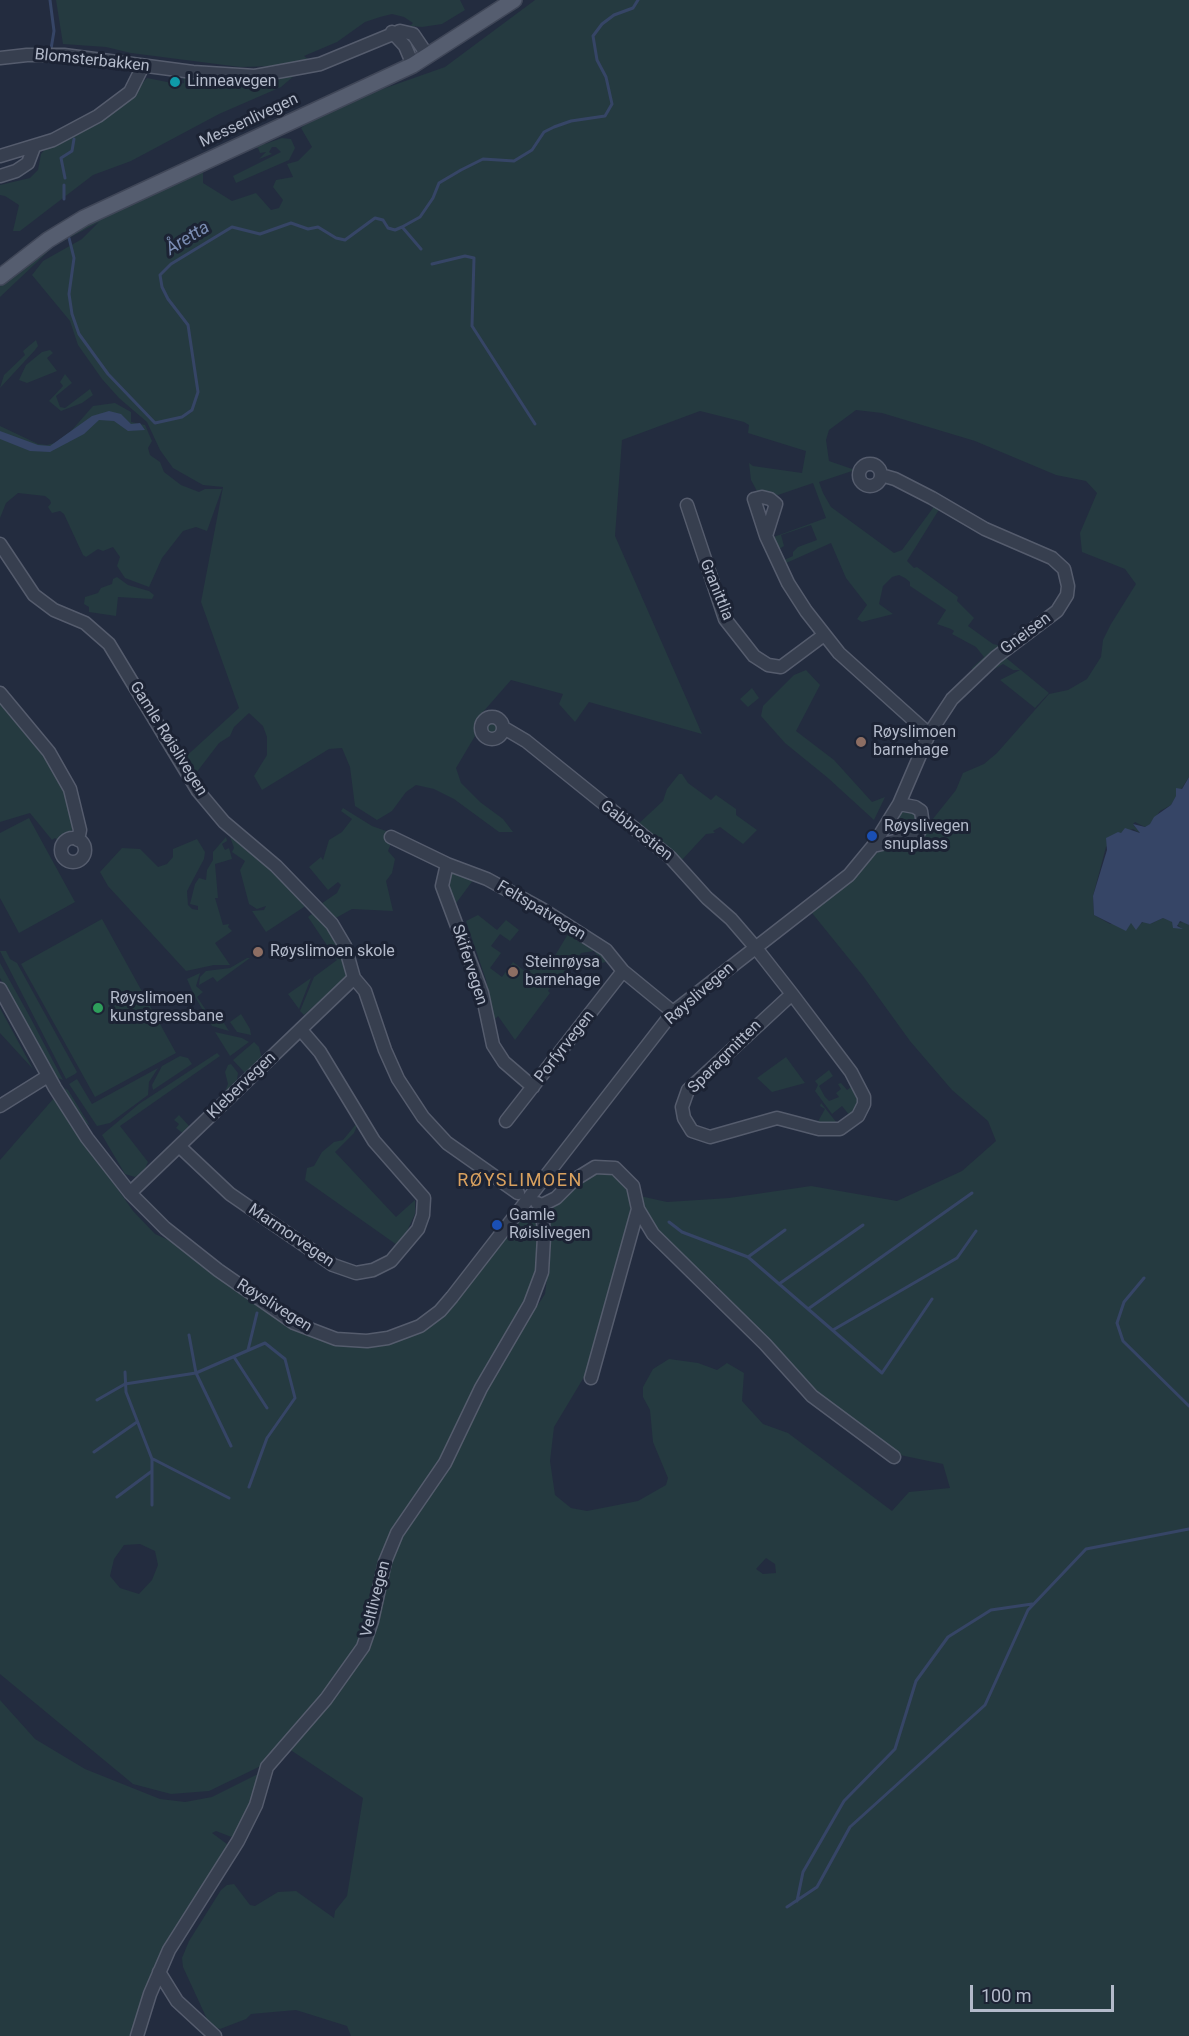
<!DOCTYPE html>
<meta charset="utf-8">
<style>
body{margin:0}
#map{position:relative;width:1189px;height:2036px;overflow:hidden;background:#232c3f;font-family:Roboto,sans-serif}
canvas{display:block}
.scale{position:absolute;left:970px;top:1985px;width:144px;height:27px;box-sizing:border-box;border:3px solid #b3baca;border-top:0;padding-left:8px;font-size:18px;line-height:21px;white-space:nowrap;color:#b3baca;-webkit-text-stroke:4px #1c2334;paint-order:stroke}
</style>
<div id="map">
<canvas width="1189" height="2036"></canvas>
<div class="scale">100 m</div>
</div>
<script>
const context = document.querySelector('canvas').getContext('2d');
context.lineJoin = 'round';
function fillPath(path, color) { context.fillStyle = color; context.fill(path, 'evenodd'); }
const poly = rows => new Path2D(rows.map(r => 'M' + r).join(''));
function trace(path, color, width, dash) { context.strokeStyle = color; context.lineWidth = width; context.lineCap = dash ? 'butt' : 'round'; context.setLineDash(dash || []); context.stroke(path); }
function write(font, color, halo, rows, align = 'center') {
  context.font = font + ' Roboto,sans-serif'; context.lineWidth = 6; context.setLineDash([]); context.textBaseline = 'middle'; context.strokeStyle = halo; context.fillStyle = color; for (const [text, x, y, turn = 0] of rows) {
    context.save(); context.translate(x, y); context.rotate((+turn || 0) * Math.PI / 180); context.textAlign = isNaN(turn) ? turn : align; if (halo) context.strokeText(text, 0, 0); context.fillText(text, 0, 0); context.restore();
  }
}
fillPath(poly([
 [56,0,460,0,465,10,442,24,422,27,410,26,413,23,404,17,392,14,380,17,365,22,337,42,304,56,309,60,278,66,240,67,131,53,106,47,63,44],
 [535,0,1189,0,1189,777,1171,805,1160,811,1151,824,1145,827,1135,822,1133,824,1140,833,1133,829,1121,833,1106,847,1093,896,1094,915,1110,924,1132,923,1137,927,1144,921,1150,924,1163,918,1171,921,1174,925,1181,928,1176,923,1184,922,1189,925,1189,2036,351,2036,347,2026,296,2010,251,2014,246,2019,220,2029,211,2026,207,2019,183,1967,182,1958,189,1941,221,1890,227,1885,234,1884,250,1905,255,1906,278,1892,296,1891,334,1918,335,1911,347,1896,363,1798,286,1747,337,1695,367,1653,400,1536,445,1474,504,1357,545,1294,551,1247,550,1217,554,1207,587,1177,598,1172,610,1172,619,1178,626,1185,631,1202,629,1218,587,1372,554,1427,550,1461,555,1495,571,1508,587,1511,638,1501,666,1485,668,1478,653,1442,650,1410,643,1397,643,1387,653,1369,669,1359,698,1363,717,1370,727,1363,744,1373,742,1401,763,1424,788,1433,892,1511,909,1492,950,1488,943,1464,895,1454,823,1402,724,1297,717,1285,710,1282,666,1243,642,1211,640,1196,667,1202,729,1198,811,1186,897,1201,962,1171,996,1141,988,1121,952,1090,910,1041,863,976,812,913,878,852,912,843,927,831,932,820,956,790,963,773,984,764,997,753,1049,694,1068,690,1087,679,1101,657,1103,640,1111,624,1136,584,1125,569,1082,552,1080,533,1097,493,1086,481,1056,475,975,441,882,413,856,410,829,430,826,440,829,461,855,470,819,482,823,493,831,507,894,553,902,550,933,508,931,505,940,508,907,561,914,568,917,567,958,597,957,601,974,618,968,626,993,644,1002,646,973,670,972,668,984,657,976,647,952,634,954,631,951,629,937,624,946,610,910,586,910,582,905,578,899,575,892,577,883,586,879,604,893,614,862,622,857,619,867,605,846,578,831,543,784,564,782,561,793,556,793,552,798,547,817,540,811,525,781,535,784,546,776,551,771,538,826,518,813,483,778,495,757,491,751,480,749,463,753,466,802,473,806,451,748,433,749,425,744,422,700,411,622,440,615,536,702,734,589,702,575,722,559,704,563,694,511,680,483,712,474,727,475,736,456,768,461,783,480,802,503,819,513,832,499,832,454,799,434,789,416,785,406,792,392,811,377,820,355,806,350,767,342,748,329,749,262,790,254,776,267,755,267,737,263,726,249,713,234,727,230,736,219,743,193,777,181,761,239,708,201,602,223,487,203,485,173,468,160,450,147,422,119,398,102,379,78,345,70,321,32,275,43,261,82,239,99,222,54,246,0,297,0,284,63,235,203,170,203,183,232,201,256,193,271,210,279,208,283,200,273,187,276,180,293,177,287,164,298,161,312,147,301,128,319,114,373,90,377,91,445,67],
 [766,1558,775,1564,776,1573,763,1574,756,1569],
 [295,75,281,87,219,114,131,161,93,175,20,231,13,231,19,205,5,196,0,195,0,185,30,178,38,170,41,154,46,148,134,92,147,78,177,84,184,83,183,77,203,76,252,82],
 [282,138,291,139,295,148,289,160,236,183,233,176,281,152,276,147,272,147,269,152,272,154,259,159,266,152,260,153,258,148,253,148,252,146,254,143,265,144],
 [36,340,38,346,35,350,0,388,4,375,25,355,23,351],
 [50,350,53,353,47,358,57,371,27,383,19,380,26,365,42,352],
 [65,374,72,383,56,396,60,407,65,408,90,389,93,395,82,403,61,411,49,401,63,386,60,382],
 [115,403,131,412,131,422,145,425,152,441,148,448,150,455,160,462,164,472,181,485,199,492,205,489,222,489,207,531,196,527,183,531,162,558,149,587,125,578,117,566,120,557,113,547,103,551,98,549,86,557,83,555,64,514,60,511,52,513,48,507,51,503,50,500,45,496,18,493,6,503,0,518,0,426,38,444,47,445,55,443,72,430,93,406],
 [117,577,128,585,149,591,154,595,152,599,118,597,116,616,89,612,89,607,84,604,85,597,98,593,101,588,112,584,113,579],
 [1005,657,1049,693,1035,708,1000,680,1020,670,1013,670,1003,664,991,671,989,669],
 [806,670,820,685,796,731,834,760,872,802,885,797,874,820,828,778,785,743,761,716,763,706,794,675],
 [752,688,759,698,748,707,740,699],
 [0,698,20,718,64,785,74,825,70,834,60,842,55,838,52,840,30,813,0,822],
 '484 728a8 8 0 1 1 16 0a8 8 0 1 1-16 0Z',
 [679,774,682,774,688,783,711,800,716,795,736,809,736,815,757,830,743,844,720,827,713,831,715,833,706,834,680,862,635,827,663,801,667,789],
 [343,808,372,826,386,831,392,841,388,851,395,859,392,873,386,881,393,911,352,909,332,920,318,906,337,893,341,885,338,882,328,890,309,867,321,857,323,860,329,840,342,832,352,819,341,811],
 '897 821a10 10 0 1 1 20 0a10 10 0 1 1-20 0Z',
 [29,818,75,902,19,933,0,898,0,833],
 [227,828,307,905,266,932,252,911,264,910,266,906,257,909,249,904,240,870,245,861,232,852,234,848],
 [226,837,227,841,222,844,225,850,229,848,232,859,215,864,218,898,215,898,223,925,229,924,228,927,232,931,215,943,230,965,214,965,186,971,108,886,100,872,122,848,140,849,158,867,167,864,173,857,173,849,197,839,205,852,204,859,187,891,188,905,192,909,198,910,198,906,190,904,195,884,199,878,206,880,207,870,213,860,213,852],
 [451,872,474,879,454,906,446,878],
 [313,913,323,917,350,968,347,978,304,1015,300,1011,314,977,337,960,308,917],
 [478,915,497,930,506,920,519,930,510,941,500,934,491,946,501,953,490,968,502,977,513,962,526,972,535,960,542,958,550,964,568,934,558,927,559,925,591,943,609,961,602,963,594,951,581,953,568,973,559,982,555,980,548,991,550,993,515,1040,498,1016,494,1020,486,980,466,921],
 [102,919,176,1053,95,1097,21,964],
 [0,951,6,951,10,959,17,963,77,1072,75,1074,66,1079],
 [247,958,250,958,217,982,213,977,199,985,200,977,206,971,230,968],
 [0,963,30,1017,63,1080,55,1077,0,978],
 [200,973,196,986,203,992,197,997,212,1019,219,1015,229,1031,212,1026,194,995,187,979],
 [311,978,302,1001,299,1009,288,994],
 [0,1008,33,1069,0,1033],
 [241,1014,250,1029,251,1035,237,1032,230,1022],
 [215,1032,242,1038,249,1042,230,1056],
 [254,1042,259,1047,262,1059,248,1074,245,1073,233,1060],
 [217,1053,220,1056,120,1126,148,1162,144,1171,135,1177,125,1174,102,1135,139,1104],
 [180,1056,188,1058,192,1064,153,1090,152,1085,162,1066],
 [786,1057,805,1083,772,1092,757,1078],
 [231,1064,238,1073,236,1086,197,1120,225,1092,228,1084,225,1072,228,1065],
 [158,1068,149,1082,148,1095,110,1123,97,1126,69,1084,77,1079,92,1104],
 [829,1070,833,1076,819,1086,825,1097,829,1101,839,1097,836,1093,841,1089,838,1084,841,1083,847,1090,854,1085,861,1097,858,1110,842,1124,816,1125,825,1109,820,1106,821,1103,837,1123,850,1116,842,1106,832,1114,815,1091,818,1085,815,1081],
 [64,1088,68,1090,90,1126,81,1118],
 [54,1098,133,1211,155,1234,175,1243,324,1340,421,1330,525,1210,534,1211,542,1223,536,1285,447,1454,404,1515,365,1633,347,1665,265,1764,209,1791,171,1794,133,1784,0,1674,0,1160],
 [140,1544,155,1551,158,1565,152,1580,139,1594,120,1588,110,1576,114,1559,124,1545],
 [179,1115,190,1127,184,1134,176,1128,179,1124,174,1120],
 [357,1123,361,1131,357,1126,354,1133,335,1152,396,1217,415,1200,415,1214,407,1231,409,1234,397,1245,305,1180,307,1168,314,1166,322,1152,334,1142,343,1140],
 [0,1700,35,1739,85,1769,160,1799,185,1802,212,1797,260,1773,257,1792,234,1838,216,1831,212,1833,231,1847,206,1886,135,2036,0,2036]
]), '#253a40');
fillPath(poly([
 [109,411,121,414,131,424,140,423,145,430,128,431,114,421,99,420,84,434,50,452,30,451,0,439,0,431,38,445,50,446,92,416],
 [1189,777,1189,925,1180,921,1177,926,1183,929,1173,928,1172,922,1163,918,1150,924,1142,922,1136,930,1131,923,1126,931,1094,915,1093,896,1107,850,1106,838,1118,832,1121,833,1125,828,1140,833,1133,824,1145,827,1150,824,1154,817,1171,805,1176,796,1176,788,1182,789]
]), '#364566');
trace(poly([
 [50,0,54,31,51,49],
 [65,178,61,158,72,151,74,139],
 [64,185,64,199],
 [403,228,421,249],
 [69,238,74,258,69,294,72,314,79,334,108,374,155,423,182,417,192,410,198,392,188,325,168,299,162,287,160,275,171,264,232,227,260,234,291,223,308,229,318,227,336,238,345,240,375,218,383,220,388,228,395,230,402,227,420,217,433,198,439,183,461,170,483,159,514,161,532,150,544,132,554,127,571,121,605,116,612,104,606,77,597,60,593,36,602,24,614,15,633,8,638,0],
 [432,264,465,256,474,258,472,326,535,424],
 [669,1222,682,1232,748,1257,882,1373,932,1299],
 [748,1257,785,1230],
 [1144,1278,1124,1302,1117,1323,1123,1341,1189,1406],
 [779,1284,863,1225],
 [808,1309,972,1193],
 [833,1330,957,1258,976,1231],
 [189,1335,196,1373,231,1446],
 [248,1350,257,1313],
 [234,1357,267,1408],
 [125,1372,126,1392,152,1459,152,1505],
 [97,1400,125,1384,196,1373,265,1343,285,1359,295,1398,267,1438,249,1487],
 [94,1452,137,1422],
 [153,1459,229,1498],
 [117,1497,152,1471],
 [797,1901,803,1872,844,1801,895,1749,916,1681,948,1637,991,1610,1032,1604],
 [787,1907,817,1887,850,1827,985,1705,1028,1610,1086,1549,1189,1529]
]), '#364566', 3);
const minor = poly([
 [392,32,405,46,413,65],
 [0,58,27,55,64,55,193,72,255,76,320,64,400,31,413,34,428,56],
 [0,156,53,140,98,116,130,92,143,66],
 [0,176,16,171,28,163,34,147],
 '859 475a11 11 0 1 1 22 0a11 11 0 1 1-22 0Z',
 [881,475,895,479,932,498,985,529,1052,558,1064,569,1068,586,1067,595,1057,611,996,657,952,699,929,734,899,804],
 [687,505,725,619,754,656,768,665,781,667,824,635],
 [766,536,754,499,762,497,770,499,776,504,766,536,788,583,806,611,839,653,929,734],
 [0,544,34,595,54,610,85,623,109,644,198,791,224,822,276,866,332,924,345,946,354,978,365,991,385,1050,398,1079,423,1117,447,1143,518,1193],
 [0,693,49,752,70,789,80,830,78,840],
 '481 728a11 11 0 1 1 22 0a11 11 0 1 1-22 0Z',
 [504,728,526,741,670,857,707,898,731,919,756,948,792,994,851,1072,864,1097,864,1104,858,1116,840,1129,819,1129,777,1118,710,1137,692,1131,684,1118,682,1107,688,1090,792,994],
 [391,837,447,864,487,879,542,909,606,950,623,971,673,1012],
 '61 850a12 12 0 1 1 24 0a12 12 0 1 1-24 0Z',
 [447,864,442,886,482,993,493,1045,504,1062,533,1087],
 [0,989,55,1088,87,1138,130,1193,165,1228,218,1270,294,1323,336,1339,367,1341,388,1338,420,1326,440,1311,452,1297,673,1012,849,875,873,846,899,804,915,807,921,811,923,825,919,832,908,838,873,846],
 [0,1106,48,1076],
 [506,1121,623,971],
 [179,1146,230,1194,333,1265,356,1273,373,1270,391,1261,418,1229,423,1215,424,1198,374,1141,320,1052,301,1030],
 [130,1193,354,978],
 [537,1203,542,1205,556,1198,574,1180,595,1167,615,1168,633,1186,638,1209,653,1234,765,1344,812,1396,894,1457],
 [591,1378,638,1209],
 [159,1972,177,2001,215,2036],
 [137,2036,150,1994,169,1950,238,1841,256,1805,267,1767,326,1699,363,1647,372,1621,385,1562,397,1533,445,1463,481,1388,530,1304,542,1272,544,1237,542,1205]
]);
const major = poly([
 [0,277,48,240,84,218,413,65,514,0]
]);
trace(minor, '#555c6d', 15);
trace(major, '#404758', 18);
trace(minor, '#373f4f', 12);
trace(major, '#555d6f', 15);
for (const [x, y, r, color] of [
 [175,82,6,"#0f9aa8"],
 [861,742,6,"#8d6e63"],
 [872,836,6,"#1a4fb4"],
 [258,952,6,"#8d6e63"],
 [513,972,6,"#8d6e63"],
 [98,1008,6,"#2e9e5b"],
 [497,1225,6,"#1a4fb4"]
]) { const dot = new Path2D(); dot.arc(x, y, r, 0, 2 * Math.PI); context.fillStyle = color; context.fill(dot); trace(dot, '#1c2334', 2); }
write('16px', '#b3baca', '#1c2334', [
 ["Blomsterbakken",92,61,6],
 ["Messenlivegen",249,121,-25],
 ["Granittlia",716,590,68],
 ["Gneisen",1026,634,-37],
 ["Gamle Røislivegen",168,739,58],
 ["Gabbrostien",636,831,38],
 ["Feltspatvegen",541,911,31],
 ["Skifervegen",469,965,72],
 ["Røyslivegen",700,994,-41],
 ["Porfyrvegen",565,1047,-52],
 ["Sparagmitten",725,1057,-45],
 ["Klebervegen",242,1086,-44],
 ["Marmorvegen",291,1236,34],
 ["Røyslivegen",274,1306,32],
 ["Veltlivegen",376,1599,-76]
]);
write('16px', '#b3baca', '#1c2334', [
 ["Linneavegen",187,82],
 ["Røyslimoen",873,733],
 ["barnehage",873,751],
 ["Røyslivegen",884,827],
 ["snuplass",884,845],
 ["Røyslimoen skole",270,952],
 ["Steinrøysa",525,963],
 ["barnehage",525,981],
 ["Røyslimoen",110,999],
 ["kunstgressbane",110,1017],
 ["Gamle",509,1216],
 ["Røislivegen",509,1234]
], 'left');
write('italic 18px', '#7a8cb2', '#1c2334', [
 ["Åretta",188,239,-32]
]);
context.letterSpacing = '1.5px';
write('18px', '#d9a15f', '#1c2334', [
 ["RØYSLIMOEN",520,1181]
]);
context.letterSpacing = '0px';
</script>
